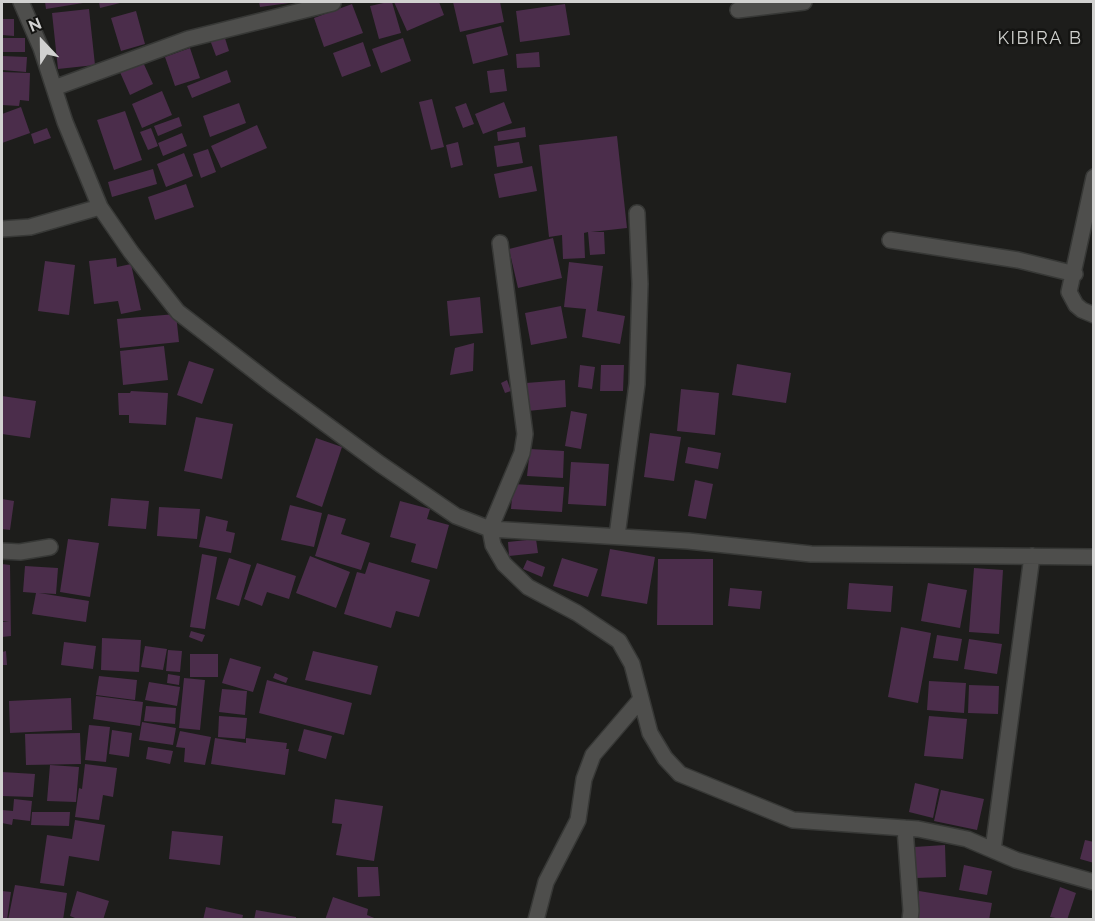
<!DOCTYPE html>
<style>
body{margin:0}
#map{position:relative;width:1095px;height:921px;overflow:hidden;background:#1d1d1b;font-family:Raleway,sans-serif}
canvas{display:block}
.frame{position:absolute;inset:0;border:3px solid #d1d1d0;pointer-events:none}
.north{position:absolute;left:12px;top:12px;width:60px;height:60px;-webkit-text-stroke:4px #141412;paint-order:stroke;rotate:338deg;font-size:16px;font-weight:700;line-height:24px;text-align:center;color:#d1d1d0}
.north::after{content:'';display:block;margin:auto;width:21px;height:27px;background:#d1d1d0;clip-path:polygon(50% 0,100% 100%,50% 72%,0 100%)}
</style>
<div id="map">
<canvas width="1095" height="921"></canvas>
<div class="frame"></div>
<div class="north">N</div>
</div>
<script>
const context = document.querySelector('canvas').getContext('2d');
context.lineJoin = 'round';
function fillPath(path, color) { context.fillStyle = color; context.fill(path, 'evenodd'); }
const poly = rows => new Path2D(rows.map(r => 'M' + r).join(''));
function trace(path, color, width, dash) { context.strokeStyle = color; context.lineWidth = width; context.lineCap = dash ? 'butt' : 'round'; context.setLineDash(dash || []); context.stroke(path); }
function write(font, color, halo, rows, align = 'center') {
  context.font = font + ' Raleway,sans-serif'; context.lineWidth = 5; context.setLineDash([]); context.textBaseline = 'middle'; context.strokeStyle = halo; context.fillStyle = color; for (const [text, x, y, turn = 0] of rows) {
    context.save(); context.translate(x, y); context.rotate((+turn || 0) * Math.PI / 180); context.textAlign = isNaN(turn) ? turn : align; if (halo) context.strokeText(text, 0, 0); context.fillText(text, 0, 0); context.restore();
  }
}
fillPath(poly([
 [45,2,83,2,83,3,46,9],
 [99,2,124,2,100,8],
 [259,2,289,2,289,3,260,7],
 [388,2,392,2,401,33,379,39,370,6],
 [394,2,439,2,444,15,407,31],
 [453,2,500,2,504,22,460,32],
 [352,4,363,33,324,47,314,18],
 [565,4,570,35,520,42,516,11],
 [89,9,95,65,58,69,52,13],
 [136,11,145,44,121,51,111,18],
 [2,19,14,19,14,36,2,35],
 [501,26,508,55,473,64,466,35],
 [224,35,229,51,216,56,210,40],
 [2,38,25,38,25,52,2,52],
 [403,38,411,61,381,73,372,49],
 [363,42,371,66,342,77,333,53],
 [190,48,200,78,175,86,165,57],
 [539,52,540,67,517,68,516,54],
 [2,56,27,57,26,72,2,70],
 [142,60,153,84,130,95,119,70],
 [504,69,507,91,490,93,487,71],
 [227,70,231,82,192,98,187,86],
 [2,72,30,73,29,101,20,100,19,106,2,105],
 [162,91,172,115,142,128,132,104],
 [432,99,444,147,431,150,419,102],
 [504,102,512,123,483,134,475,114],
 [239,103,246,123,210,137,203,116],
 [466,103,474,124,463,128,455,107],
 [21,107,30,133,2,143,2,114],
 [125,111,142,160,114,170,97,120],
 [179,117,182,126,158,136,154,126],
 [257,125,267,148,221,168,211,146],
 [525,127,526,137,498,141,497,132],
 [47,128,51,138,34,144,31,134],
 [151,128,158,146,148,150,140,132],
 [182,133,187,146,163,156,158,143],
 [617,136,627,228,591,232,604,232,605,254,590,255,588,232,584,233,585,258,563,259,562,235,549,237,539,145],
 [458,142,463,165,451,168,446,145],
 [519,142,523,163,497,167,494,146],
 [208,149,216,172,201,178,193,154],
 [184,153,193,176,166,187,157,164],
 [532,166,537,191,499,198,494,174],
 [153,169,157,184,112,197,108,182],
 [186,184,194,207,155,220,148,197],
 [553,238,562,278,518,288,509,249],
 [116,258,117,267,131,264,141,310,121,314,118,301,94,304,89,261],
 [45,261,75,265,69,315,38,311],
 [569,262,603,266,597,311,625,316,620,344,582,337,586,309,564,307],
 [480,297,483,333,450,336,447,301],
 [561,306,567,338,531,345,525,313],
 [176,314,179,342,120,348,117,319],
 [474,343,473,371,450,375,455,348],
 [164,346,168,380,123,385,120,351],
 [189,361,214,369,202,404,177,395],
 [737,364,791,373,786,403,732,395],
 [580,365,595,367,592,389,578,387],
 [601,365,624,365,623,391,600,391],
 [507,380,511,391,505,393,501,383],
 [565,380,566,407,528,411,526,383],
 [681,389,719,393,715,435,677,431],
 [131,391,168,393,166,425,129,423,129,415,119,415,118,393,130,393],
 [2,396,36,401,30,438,2,434],
 [571,411,587,414,581,449,565,446],
 [196,417,233,424,222,479,184,471],
 [650,433,681,437,674,481,644,477],
 [316,438,342,447,322,507,296,497],
 [688,447,721,453,718,469,685,463],
 [530,449,564,451,563,478,527,476],
 [571,462,609,464,606,506,568,504],
 [695,480,713,484,706,519,688,516],
 [513,484,564,487,562,512,511,509],
 [111,498,149,501,146,529,108,526],
 [2,499,14,501,10,530,2,529],
 [400,501,430,509,427,519,449,525,437,569,411,562,416,544,390,537],
 [290,505,322,513,314,547,281,540],
 [159,507,200,509,197,539,157,536],
 [328,514,346,519,341,534,370,543,361,570,315,556],
 [206,516,228,521,226,531,235,533,231,553,199,547],
 [68,539,99,543,90,597,60,592],
 [536,539,538,553,509,556,508,542],
 [610,549,655,557,647,604,601,596],
 [202,554,217,557,205,629,190,627],
 [310,556,350,572,336,608,296,593],
 [229,558,251,565,239,606,216,599],
 [562,558,598,569,588,597,553,586],
 [658,559,713,559,713,625,657,625],
 [527,560,545,567,542,577,523,569],
 [369,562,430,580,419,617,396,611,391,628,344,614,357,572,365,574],
 [257,563,296,576,289,599,267,592,262,606,244,599],
 [2,564,10,565,11,636,2,637,2,622,9,621,2,621],
 [25,566,58,568,56,594,39,593,89,601,86,622,32,614,36,593,23,592],
 [974,568,1003,570,999,634,969,632],
 [849,583,893,586,891,612,847,609],
 [928,583,967,590,960,628,921,621],
 [730,588,762,591,760,609,728,606],
 [901,627,931,633,918,703,888,697],
 [191,631,205,635,202,642,189,637],
 [937,635,962,639,958,661,933,658],
 [102,638,141,640,139,672,101,670],
 [969,639,1002,644,997,674,964,669],
 [64,642,96,646,93,669,61,665],
 [145,646,167,649,163,670,141,667],
 [168,650,182,651,180,672,166,671],
 [6,651,7,665,2,665,2,652],
 [313,651,378,666,371,695,305,680],
 [190,654,218,654,218,677,190,677],
 [230,658,261,667,253,692,222,683],
 [275,673,288,678,286,683,273,678],
 [168,674,180,676,179,685,167,683],
 [99,676,137,680,135,700,96,695],
 [184,678,205,680,200,730,179,728],
 [267,680,352,703,344,735,259,713],
 [929,681,966,683,964,713,927,710],
 [149,682,180,687,177,706,145,700],
 [969,685,999,686,998,714,968,713],
 [222,689,247,691,245,715,219,712],
 [96,696,143,702,140,726,93,719],
 [71,698,72,730,10,733,9,701],
 [146,706,176,708,175,724,144,721],
 [219,716,247,718,245,739,218,737],
 [929,716,967,719,963,759,924,756],
 [142,722,176,728,173,745,139,740],
 [89,725,110,727,106,762,85,760],
 [304,729,332,736,326,759,298,751],
 [112,730,132,733,129,757,109,754],
 [180,731,211,737,205,765,184,762,185,748,176,747],
 [80,733,81,764,26,765,25,734],
 [215,738,246,743,246,738,287,743,286,749,289,749,285,775,211,764],
 [148,747,173,751,170,764,146,759],
 [85,764,117,768,113,797,103,795,99,820,75,817,79,788,82,789],
 [50,765,79,767,76,802,47,801],
 [2,772,35,774,33,797,2,796],
 [915,783,939,789,933,818,909,812],
 [941,790,984,799,977,830,934,821],
 [14,799,32,801,30,821,13,819,12,825,2,823,2,810,13,811],
 [335,799,383,806,374,861,336,855,342,824,332,823],
 [32,812,70,812,69,826,31,825],
 [75,820,105,825,99,861,69,856,64,886,40,883,47,835,72,839],
 [172,831,223,836,220,865,169,859],
 [1085,840,1094,842,1094,863,1080,859],
 [945,845,946,877,915,878,914,847],
 [964,865,992,871,987,895,959,890],
 [357,867,378,867,380,896,358,897],
 [15,885,67,893,63,920,8,920],
 [1060,887,1076,893,1067,920,1050,917],
 [2,891,11,892,7,920,2,920],
 [77,891,109,901,103,920,80,920,70,916],
 [919,891,992,903,989,920,915,920],
 [333,897,368,909,367,915,379,920,325,920],
 [206,907,243,915,242,920,203,920],
 [256,910,296,917,296,920,254,920]
]), '#4b2d4b');
const minor = poly([
 [21,2,41,48,65,122,100,207,131,252,178,312,274,386,380,464,456,516,490,529,688,541,811,554,1094,557],
 [738,10,804,2],
 [54,88,188,39,333,3],
 [1094,177,1069,292,1076,305,1082,310,1094,315],
 [2,229,30,227,100,207],
 [890,240,1018,260,1075,274],
 [500,243,525,434,522,453,490,529,493,545,504,564,528,587,577,613,619,641,632,664,650,733,665,758,680,774,793,820,918,829,967,839,1016,860,1094,882],
 [617,536,637,384,640,284,637,213],
 [2,551,20,552,50,547],
 [905,828,911,911,910,920],
 [993,850,1032,556],
 [536,920,546,882,578,820,584,779,593,755,641,699]
]);
trace(minor, '#373836', 18);
trace(minor, '#4e4e4c', 15);
context.letterSpacing = '1.5px';
write('18px', '#d0d1ce', '#141412', [
 ["KIBIRA B",1040,39]
]);
context.letterSpacing = '0px';
</script>
